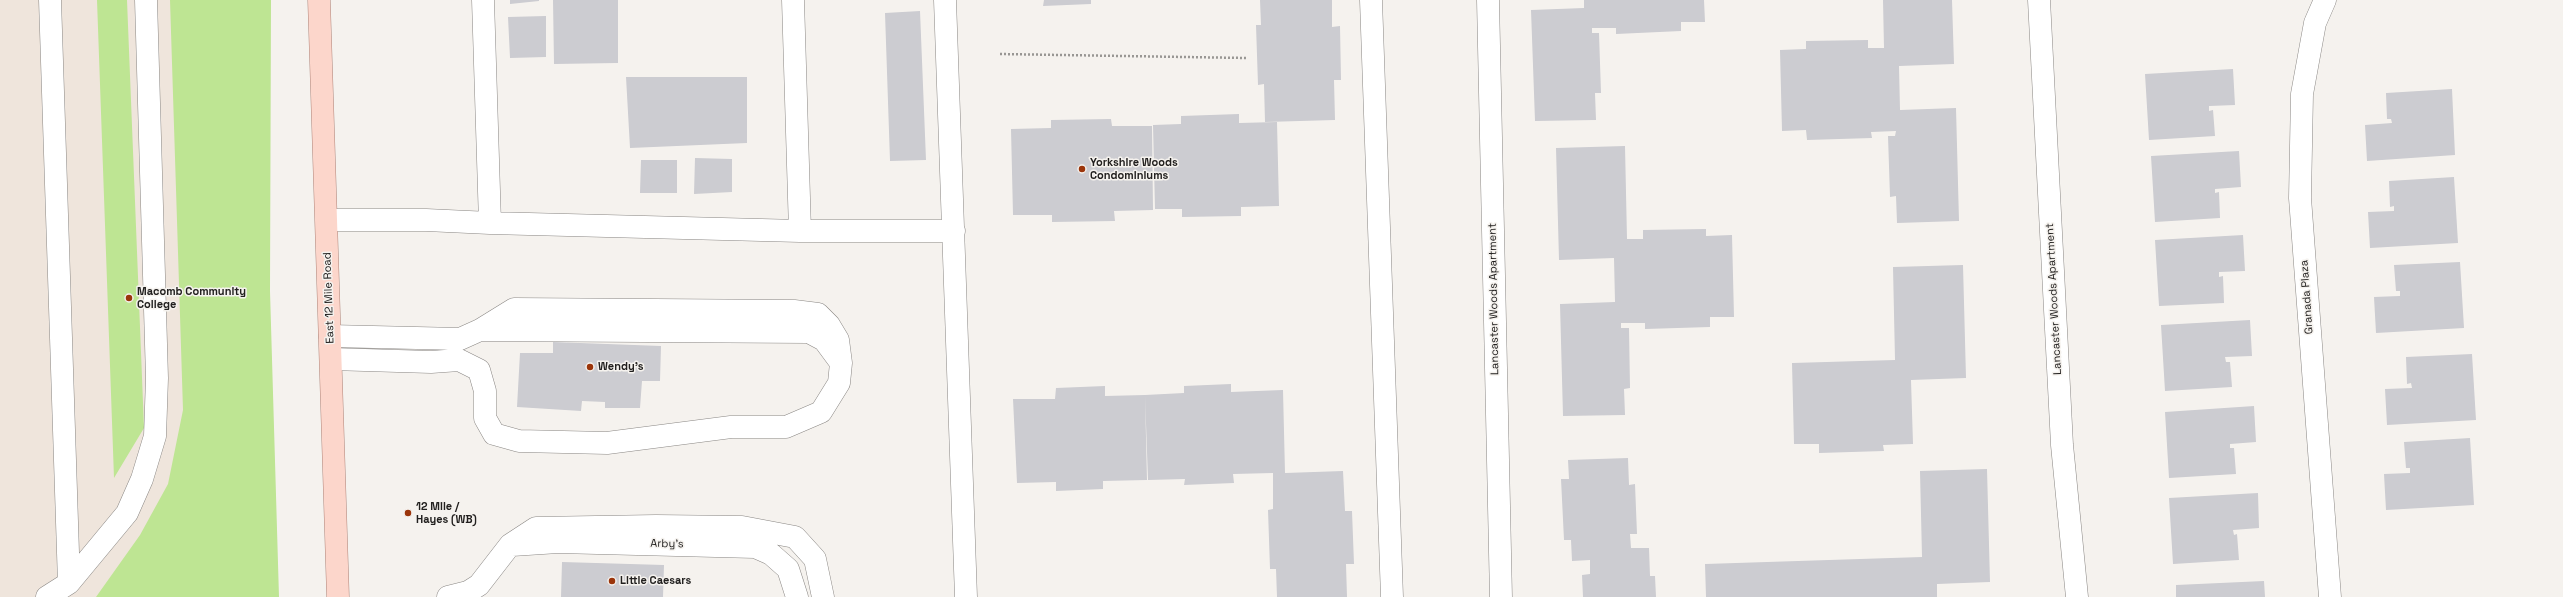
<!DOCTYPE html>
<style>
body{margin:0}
canvas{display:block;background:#f5f2ee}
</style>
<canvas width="2563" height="597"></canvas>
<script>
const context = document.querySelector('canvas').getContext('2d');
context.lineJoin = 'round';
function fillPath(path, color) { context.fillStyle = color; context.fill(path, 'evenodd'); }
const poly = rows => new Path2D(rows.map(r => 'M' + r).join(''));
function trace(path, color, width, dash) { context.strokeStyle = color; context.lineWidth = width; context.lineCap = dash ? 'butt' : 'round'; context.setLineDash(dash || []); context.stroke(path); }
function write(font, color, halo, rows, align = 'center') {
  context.font = font + ' "Space Grotesk",sans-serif'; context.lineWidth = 3; context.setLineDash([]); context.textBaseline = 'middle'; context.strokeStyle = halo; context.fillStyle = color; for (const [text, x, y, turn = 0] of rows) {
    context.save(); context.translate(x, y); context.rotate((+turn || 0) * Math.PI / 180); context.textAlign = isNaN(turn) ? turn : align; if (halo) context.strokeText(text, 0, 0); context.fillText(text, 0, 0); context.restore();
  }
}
fillPath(poly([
 [0,0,248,0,266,597,0,597]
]), '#efe5dc');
fillPath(poly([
 [97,0,127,0,144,428,114,478],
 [170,0,271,0,270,291,279,597,96,597,140,535,168,484,183,410]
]), '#bee593');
fillPath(poly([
 [510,0,539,0,539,1,510,4],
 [553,0,618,0,618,63,554,64],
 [1044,0,1091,0,1091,4,1043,6],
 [1260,0,1332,0,1332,27,1340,26,1341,80,1334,80,1335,120,1265,122,1264,84,1258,85,1256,25,1261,25],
 [1584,0,1704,0,1705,22,1681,22,1681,31,1616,34,1616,28,1592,28,1592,33,1599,33,1601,93,1595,93,1596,120,1535,121,1531,10,1584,8],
 [1883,0,1952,0,1954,64,1899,66,1900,110,1956,108,1959,221,1897,223,1896,196,1890,197,1888,136,1895,136,1896,131,1871,132,1872,138,1807,140,1806,130,1782,131,1780,50,1806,49,1806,41,1868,40,1868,48,1884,48],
 [920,11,926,160,890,161,885,13],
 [546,16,546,57,510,58,508,17],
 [2233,69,2235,105,2209,106,2209,111,2213,110,2215,136,2149,140,2145,74],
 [626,77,747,77,747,143,630,148],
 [2452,89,2455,155,2367,161,2365,125,2392,123,2391,119,2387,119,2386,93],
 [1239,114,1239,123,1277,122,1279,206,1241,207,1241,216,1182,217,1182,209,1155,209,1153,125,1181,124,1181,116],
 [1111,119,1112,126,1152,126,1153,210,1114,211,1115,221,1052,222,1052,215,1013,215,1011,129,1051,128,1051,120],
 [1625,146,1627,239,1643,239,1643,230,1706,229,1706,236,1732,235,1734,317,1710,317,1710,327,1645,329,1645,323,1621,323,1621,328,1629,328,1630,388,1624,389,1625,415,1563,416,1560,304,1615,302,1614,258,1559,260,1556,148],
 [2239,151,2241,187,2215,189,2215,193,2219,192,2220,218,2155,222,2151,156],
 [695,158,732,159,732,192,694,194],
 [641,160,677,160,677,193,640,193],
 [2454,177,2458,243,2370,248,2368,212,2394,211,2394,206,2390,207,2389,181],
 [2243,235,2245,271,2219,272,2219,277,2223,276,2224,303,2159,306,2155,240],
 [2460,262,2464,328,2376,333,2374,297,2400,296,2400,291,2396,291,2394,265],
 [1963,265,1966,378,1911,380,1913,444,1883,445,1884,451,1819,453,1819,444,1794,444,1792,363,1895,360,1893,267],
 [2250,320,2252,356,2225,357,2226,362,2230,362,2232,387,2165,391,2161,325],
 [553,342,661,346,660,381,642,381,640,408,605,408,605,402,582,401,581,411,517,407,520,353,553,353],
 [2472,354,2476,420,2387,425,2385,389,2412,388,2411,383,2407,384,2406,357],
 [1231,384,1231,392,1283,390,1285,473,1343,471,1345,511,1352,511,1354,564,1346,564,1347,597,1277,597,1276,569,1270,569,1268,510,1273,509,1273,473,1233,474,1234,483,1184,485,1185,479,1148,480,1145,395,1184,393,1184,386],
 [1105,386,1105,396,1145,395,1147,480,1103,481,1103,489,1056,491,1056,482,1017,483,1013,399,1055,399,1056,388],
 [2254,406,2256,442,2230,444,2230,448,2234,448,2236,474,2169,478,2165,412],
 [2470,438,2474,505,2386,510,2384,474,2410,473,2410,468,2406,468,2404,442],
 [1628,458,1629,485,1635,484,1637,534,1630,534,1631,548,1649,548,1650,576,1655,576,1656,597,1583,597,1582,575,1590,574,1590,560,1572,561,1571,540,1564,540,1561,479,1569,479,1568,460],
 [1987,469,1990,582,1937,584,1937,597,1706,597,1705,564,1922,557,1920,471],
 [2258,493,2259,528,2233,530,2234,535,2237,534,2239,560,2173,564,2169,498],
 [562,562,664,565,663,597,561,597],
 [2264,581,2265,597,2176,597,2176,585]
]), '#ccccd1');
const minor = poly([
 [50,0,69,583],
 [483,0,490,223],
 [793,0,800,231],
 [945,0,966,597],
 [1371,0,1392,597],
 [1488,0,1501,597],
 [2039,0,2062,445,2077,597],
 [2325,0,2315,23,2302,94,2300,198,2330,597],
 [327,220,426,220,490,223,800,231,954,231],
 [480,330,809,332,824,340,838,359],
 [330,336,460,339,480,330,514,309,794,311,818,314,829,325,838,340,841,363,839,383,821,412,786,427,731,427,607,443,519,441,494,434,485,418,485,391,479,370,459,360,431,362,331,359],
 [512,545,558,542,755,547,771,554,788,569,797,597],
 [47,597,69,583,127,513,142,479,155,436,157,378,146,0],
 [448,597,468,592,479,585,510,545,536,528,656,526,742,527,795,537,815,559,823,597]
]);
const major = poly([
 [319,0,338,597]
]);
trace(minor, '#8a8784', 23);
trace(major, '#ae8479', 23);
trace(poly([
 [1000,54,1246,58]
]), '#989693', 2.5, [2, 2]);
trace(minor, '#fff', 22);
trace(major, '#fcd6cb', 22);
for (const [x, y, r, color] of [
 [1082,169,4,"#9b350b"],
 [129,298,4,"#9b350b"],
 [590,367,4,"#9b350b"],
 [408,513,4,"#9b350b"],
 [612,581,4,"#9b350b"]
]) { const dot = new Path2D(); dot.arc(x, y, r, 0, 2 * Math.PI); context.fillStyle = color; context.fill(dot); trace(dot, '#f5f2ee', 1.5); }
write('bold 11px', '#22201f', '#f5f2ee', [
 ["Yorkshire Woods",1090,163],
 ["Condominiums",1090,176],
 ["Macomb Community",137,292],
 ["College",137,305],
 ["Wendy's",598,367],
 ["12 Mile /",416,507],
 ["Hayes (WB)",416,520],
 ["Little Caesars",620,581]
], 'left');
write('11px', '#22201f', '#f5f2ee', [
 ["Granada Plaza",2307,297,-94],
 ["East 12 Mile Road",329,298,-92],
 ["Lancaster Woods Apartment",1494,299,-91],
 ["Lancaster Woods Apartment",2054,299,-93],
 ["Arby's",667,544,1]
]);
</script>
